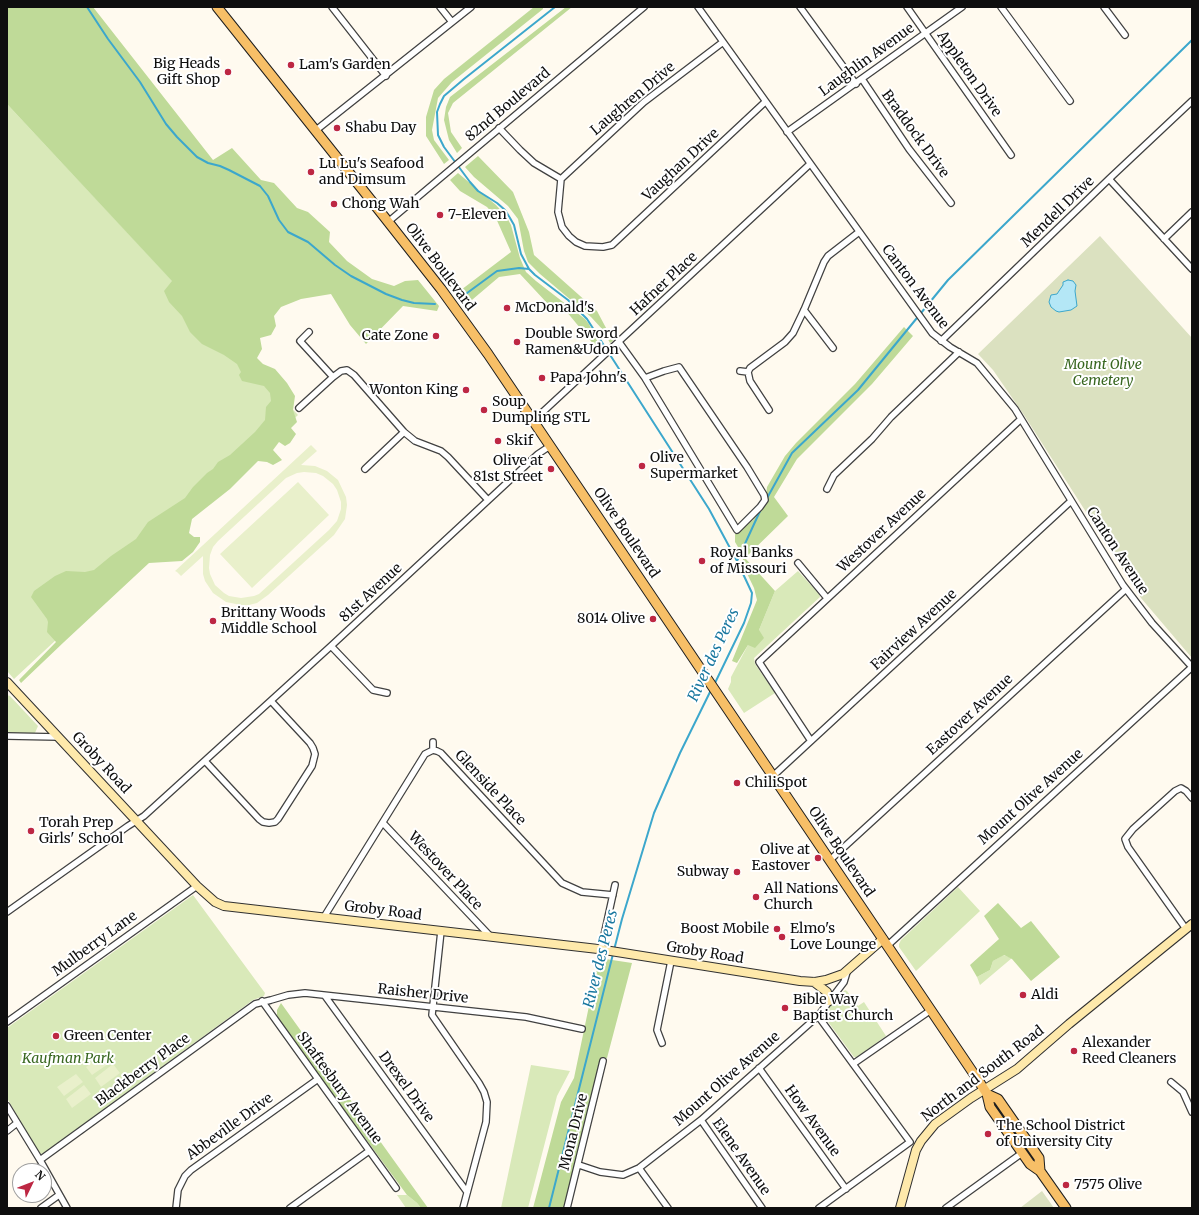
<!DOCTYPE html>
<style>
body{margin:0}
#map{position:relative;width:1199px;height:1215px;overflow:hidden;background:#fffaef;font-family:Merriweather,serif}
canvas{display:block}
.frame{position:absolute;inset:0;border:8px solid #0e0e0e;pointer-events:none}
.north{position:absolute;left:12px;top:1163px;width:40px;height:40px;box-sizing:border-box;background:#fff;border:1px solid #9f9f9f;border-radius:50%;rotate:47deg;font-size:11px;font-weight:700;line-height:16px;text-align:center;color:#0e0e0e}
.north::after{content:'';display:block;margin:auto;width:14px;height:18px;background:#bd2743;clip-path:polygon(50% 0,100% 100%,50% 72%,0 100%)}
</style>
<div id="map">
<canvas width="1199" height="1215"></canvas>
<div class="frame"></div>
<div class="north">N</div>
</div>
<script>
const context = document.querySelector('canvas').getContext('2d');
context.lineJoin = 'round';
function fillPath(path, color) { context.fillStyle = color; context.fill(path, 'evenodd'); }
const poly = rows => new Path2D(rows.map(r => 'M' + r).join(''));
function trace(path, color, width, dash) { context.strokeStyle = color; context.lineWidth = width; context.lineCap = dash ? 'butt' : 'round'; context.setLineDash(dash || []); context.stroke(path); }
function write(font, color, halo, rows, align = 'center') {
  context.font = font + ' Merriweather,serif'; context.lineWidth = 4; context.setLineDash([]); context.textBaseline = 'middle'; context.strokeStyle = halo; context.fillStyle = color; for (const [text, x, y, turn = 0] of rows) {
    context.save(); context.translate(x, y); context.rotate((+turn || 0) * Math.PI / 180); context.textAlign = isNaN(turn) ? turn : align; if (halo) context.strokeText(text, 0, 0); context.fillText(text, 0, 0); context.restore();
  }
}
fillPath(poly([
 [7,104,298,415,14,679,7,671],
 [798,571,819,594,820,597,754,658,755,664,775,693,744,713,728,689,731,682,731,677,748,645,759,630,775,591],
 [7,695,10,696,38,726,35,733,31,734,7,733],
 [958,887,980,911,916,971,899,947,899,944,901,940],
 [193,895,265,993,264,996,253,1000,44,1153,41,1154,38,1152,7,1098,7,1028],
 [1003,955,1012,958,980,985,977,977,990,970,993,961],
 [845,990,847,991,858,1006,864,1002,886,1036,857,1057,854,1057,826,1019,824,1015,825,1011],
 [531,1065,570,1071,557,1096,528,1208,501,1208],
 [397,1195,407,1195,417,1203,421,1208,406,1208]
]), '#d9e9b9');
fillPath(poly([
 [7,7,93,7,213,160,232,148,261,180,274,183,297,208,308,212,330,232,329,242,347,261,372,279,394,286,405,281,418,280,439,306,437,311,403,306,366,344,350,325,331,294,301,299,281,307,274,316,276,326,271,335,260,338,262,349,257,358,263,364,275,369,287,383,295,396,293,410,297,422,291,428,296,434,290,443,285,446,279,442,273,450,282,460,273,465,267,462,258,461,230,489,192,519,189,533,194,537,200,537,200,542,193,552,182,561,149,563,64,642,21,683,19,680,56,642,47,632,48,622,47,619,31,597,34,591,55,576,66,571,85,572,94,570,111,556,136,539,148,522,185,498,193,487,207,473,213,469,218,462,230,455,255,432,265,420,266,407,271,401,270,393,264,386,242,381,239,375,241,372,237,364,224,355,202,344,190,332,182,316,169,302,164,291,172,281,7,104],
 [534,7,543,7,543,9,452,82,438,98,432,130,434,140,449,160,444,164,426,136,426,117,434,90,444,79],
 [566,7,572,7,453,103,448,113,451,132,462,148,457,153,449,140,444,120,446,107,450,97],
 [478,156,513,192,529,232,534,255,597,311,613,341,610,343,603,330,591,317,540,274,528,262,524,251,518,219,508,206,474,177,465,167],
 [458,173,496,205,506,216,511,225,520,258,526,272,536,281,585,319,589,324,602,351,600,352,566,311,547,303,520,274,499,277,466,305,457,293,511,252,495,216,487,207,460,191,450,180],
 [904,327,913,336,872,384,797,459,774,497,788,516,745,558,775,591,759,630,764,638,755,648,748,645,737,663,732,661,757,600,754,588,742,563,745,551,738,547,735,542,735,534,753,520,766,496,767,487,785,456,796,443,855,384],
 [998,903,1021,928,1031,921,1060,957,1031,981,1012,959,1004,955,993,961,990,970,977,977,970,965,999,939,984,916],
 [599,958,632,963,607,1058,601,1058,564,1208,533,1208,561,1102,574,1078],
 [281,1003,428,1208,421,1208,417,1203,407,1195,279,1021,277,1015,277,1010]
]), '#bfda98');
fillPath(poly([
 [1100,236,1192,338,1192,658,1141,598,1024,415,993,370,978,354],
 [1042,1191,1054,1208,1020,1208]
]), '#dbe1c0');
fillPath(poly([
 [311,445,317,451,301,465,315,466,327,471,338,480,346,497,347,505,345,519,334,535,268,595,257,603,249,605,241,605,226,602,213,593,205,581,203,574,203,556,181,576,177,572,175,571],
 [304,472,316,473,323,476,333,484,337,490,341,502,341,509,337,521,329,530,259,594,254,596,241,598,229,596,224,593,215,585,210,574,209,568,210,555,213,547,218,541,286,478,297,473],
 [298,482,329,515,252,588,220,554],
 [105,1053,111,1062,92,1075,86,1067],
 [113,1064,120,1073,101,1087,95,1078],
 [76,1074,83,1082,64,1096,57,1087],
 [84,1085,91,1094,72,1108,66,1099]
]), '#e9f0cb');
const water = poly([
 [1068,280,1073,281,1076,285,1075,291,1077,306,1071,310,1059,312,1056,311,1051,307,1049,302,1051,295,1057,294,1063,285,1063,282,1068,280]
]);
fillPath(water, '#b4e7f6');
trace(water, '#3ca7cc', 1);
trace(poly([
 [87,7,108,39,140,82,166,124,177,137,197,157,208,163,220,166,229,170,260,186,268,196,279,220,288,232,308,242,335,265,351,276,386,294,402,300,414,303,435,304],
 [555,7,464,79,444,96,440,104,437,112,438,135,444,147,470,182,478,191,497,203,505,210,510,218,514,225,521,254,529,269,535,275,568,300,587,319,709,509,737,561,752,593,751,603,744,623,714,685],
 [463,296,497,271,519,268,529,269],
 [766,500,792,453,858,390,948,280,1192,40],
 [737,561,761,509],
 [614,950,622,919,654,813,680,753,711,690],
 [549,1208,613,954]
]), '#3ca7cc', 2);
const street = poly([
 [332,7,386,76],
 [440,7,452,22],
 [698,7,932,333,950,347,977,363,1015,409,1123,585,1152,623,1192,667],
 [800,7,856,84],
 [907,7,1011,155],
 [1001,7,1070,101],
 [1104,7,1125,35],
 [862,79,909,149,951,203],
 [499,128,520,150,534,163,561,179,558,212,562,227,569,236,576,242,585,246,603,247,612,245,765,102],
 [315,131,471,7],
 [787,132,962,7],
 [561,179,644,102,723,42],
 [1109,179,1192,269],
 [388,222,644,7],
 [1164,239,1192,212],
 [804,310,833,348],
 [309,332,300,341,333,377],
 [941,341,1109,179,1192,101],
 [619,342,645,378,737,530,760,507,765,500,764,495,747,467,679,367,664,371,645,378],
 [740,371,748,372],
 [299,408,333,377,341,371,347,370,354,375,404,432,415,441,441,451,448,457,488,500],
 [769,410,750,381,748,372,750,368,785,342,793,333,804,310,824,262,828,256,859,232],
 [533,421,810,164],
 [365,469,404,432],
 [827,489,834,475,872,439,891,417,959,352],
 [798,563,827,598],
 [331,646,373,690,387,693],
 [7,736,58,737],
 [811,741,759,662,1021,419],
 [433,742,433,750],
 [205,761,259,819,263,822,269,823,275,822,278,819,312,766,315,754,313,748,310,743,271,701],
 [773,776,1071,501],
 [383,823,490,936],
 [830,860,1126,589],
 [7,912,128,826,144,816,331,646,538,454,550,446],
 [324,917,425,754,433,750,437,751,441,753,562,883,582,892,613,895],
 [1186,929,1128,847,1125,839,1133,829,1175,791,1181,788,1186,791,1192,798],
 [441,931,432,1015,479,1083,484,1092,487,1102,486,1122,463,1208],
 [887,946,1192,667],
 [601,949,615,885],
 [325,996,467,1192],
 [262,1001,396,1188],
 [818,1016,910,1142,819,1208],
 [7,1022,197,886],
 [662,1043,657,1030,671,961],
 [853,1064,931,1010],
 [759,1068,846,1189],
 [1171,1082,1183,1092,1192,1112],
 [7,1106,40,1160,67,1208],
 [701,1120,762,1208],
 [7,1131,17,1123],
 [40,1160,255,1004,271,1000,288,995,305,993,526,1017,582,1029],
 [579,1165,600,1172,623,1175,639,1168,701,1120,818,1016,844,982,847,972],
 [639,1168,668,1208],
 [41,1208,59,1195],
 [176,1208,178,1190,185,1176,191,1170,318,1079],
 [290,1208,369,1151],
 [567,1208,603,1061],
 [946,1208,1022,1153]
]);
const secondary = poly([
 [7,682,197,886,215,902,224,906,598,949,800,981,815,982,826,980,843,974,883,939],
 [814,982,827,992,829,1001],
 [900,1208,916,1150,921,1141,935,1124,971,1098,1017,1069,1069,1024,1192,924]
]);
const primary = poly([
 [217,7,382,214,441,289,488,354,980,1083,987,1094,998,1099,1039,1158,1040,1171],
 [987,1094,990,1107,1030,1164,1040,1171,1066,1208]
]);
trace(street, '#414141', 8);
trace(secondary, '#303030', 10);
trace(primary, '#1f1f1f', 11);
trace(street, '#fff', 5.5);
trace(secondary, '#fee9ab', 8);
trace(primary, '#f7bf67', 9);
for (const [x, y, r, color] of [
 [291,65,4,"#bd2743"],
 [228,72,4,"#bd2743"],
 [337,128,4,"#bd2743"],
 [311,172,4,"#bd2743"],
 [334,204,4,"#bd2743"],
 [440,215,4,"#bd2743"],
 [507,308,4,"#bd2743"],
 [436,336,4,"#bd2743"],
 [517,342,4,"#bd2743"],
 [542,378,4,"#bd2743"],
 [466,390,4,"#bd2743"],
 [484,410,4,"#bd2743"],
 [498,441,4,"#bd2743"],
 [642,466,4,"#bd2743"],
 [551,469,4,"#bd2743"],
 [702,561,4,"#bd2743"],
 [653,619,4,"#bd2743"],
 [213,621,4,"#bd2743"],
 [737,783,4,"#bd2743"],
 [31,831,4,"#bd2743"],
 [818,858,4,"#bd2743"],
 [737,872,4,"#bd2743"],
 [756,897,4,"#bd2743"],
 [777,929,4,"#bd2743"],
 [782,937,4,"#bd2743"],
 [1023,995,4,"#bd2743"],
 [785,1008,4,"#bd2743"],
 [56,1036,4,"#bd2743"],
 [1074,1051,4,"#bd2743"],
 [988,1134,4,"#bd2743"],
 [1066,1185,4,"#bd2743"]
]) { const dot = new Path2D(); dot.arc(x, y, r, 0, 2 * Math.PI); context.fillStyle = color; context.fill(dot); trace(dot, '#fff', 1.5); }
write('14px', '#0e0e0e', '#fff', [
 ["Laughlin Avenue",867,60,-36],
 ["Appleton Drive",969,74,55],
 ["Laughren Drive",633,99,-40],
 ["82nd Boulevard",508,105,-40],
 ["Braddock Drive",915,134,54],
 ["Vaughan Drive",681,165,-43],
 ["Mendell Drive",1058,212,-44],
 ["Olive Boulevard",440,267,53],
 ["Hafner Place",664,284,-43],
 ["Canton Avenue",915,287,53],
 ["Westover Avenue",882,531,-43],
 ["Olive Boulevard",626,533,56],
 ["Canton Avenue",1117,551,57],
 ["81st Avenue",371,593,-43],
 ["Fairview Avenue",914,630,-43],
 ["Eastover Avenue",970,715,-43],
 ["Groby Road",101,763,47],
 ["Glenside Place",490,788,47],
 ["Mount Olive Avenue",1031,797,-42],
 ["Olive Boulevard",841,852,56],
 ["Westover Place",445,871,47],
 ["Groby Road",383,911,7],
 ["Mulberry Lane",95,944,-36],
 ["Groby Road",705,953,9],
 ["Raisher Drive",423,994,6],
 ["Blackberry Place",143,1070,-36],
 ["North and South Road",983,1074,-37],
 ["Mount Olive Avenue",727,1079,-41],
 ["Drexel Drive",406,1087,54],
 ["Shaftesbury Avenue",339,1088,54],
 ["How Avenue",812,1121,54],
 ["Abbeville Drive",230,1127,-36],
 ["Mona Drive",574,1132,-76],
 ["Elene Avenue",741,1157,55]
]);
write('14px', '#0e0e0e', '#fff', [
 ["Big Heads",220,64,"right"],
 ["Gift Shop",220,80,"right"],
 ["Lam's Garden",299,65],
 ["Shabu Day",345,128],
 ["Lu Lu's Seafood",319,164],
 ["and Dimsum",319,180],
 ["Chong Wah",342,204],
 ["7-Eleven",448,215],
 ["McDonald's",515,308],
 ["Double Sword",525,334],
 ["Ramen&Udon",525,350],
 ["Cate Zone",428,336,"right"],
 ["Papa John's",550,378],
 ["Wonton King",458,390,"right"],
 ["Soup",492,402],
 ["Dumpling STL",492,418],
 ["Skif",506,441],
 ["Olive",650,458],
 ["Supermarket",650,474],
 ["Olive at",543,461,"right"],
 ["81st Street",543,477,"right"],
 ["Royal Banks",710,553],
 ["of Missouri",710,569],
 ["Brittany Woods",221,613],
 ["Middle School",221,629],
 ["8014 Olive",645,619,"right"],
 ["ChiliSpot",745,783],
 ["Torah Prep",39,823],
 ["Girls' School",39,839],
 ["Olive at",810,850,"right"],
 ["Eastover",810,866,"right"],
 ["Subway",729,872,"right"],
 ["All Nations",764,889],
 ["Church",764,905],
 ["Boost Mobile",769,929,"right"],
 ["Elmo's",790,929],
 ["Love Lounge",790,945],
 ["Aldi",1031,995],
 ["Bible Way",793,1000],
 ["Baptist Church",793,1016],
 ["Green Center",64,1036],
 ["Alexander",1082,1043],
 ["Reed Cleaners",1082,1059],
 ["The School District",996,1126],
 ["of University City",996,1142],
 ["7575 Olive",1074,1185]
], 'left');
write('italic 14px', '#37661f', '#fff', [
 ["Mount Olive",1103,365],
 ["Cemetery",1103,381],
 ["Kaufman Park",68,1059]
]);
write('italic 15px', '#18779f', '#fff', [
 ["River des Peres",714,655,-65],
 ["River des Peres",601,959,-76]
]);
</script>
